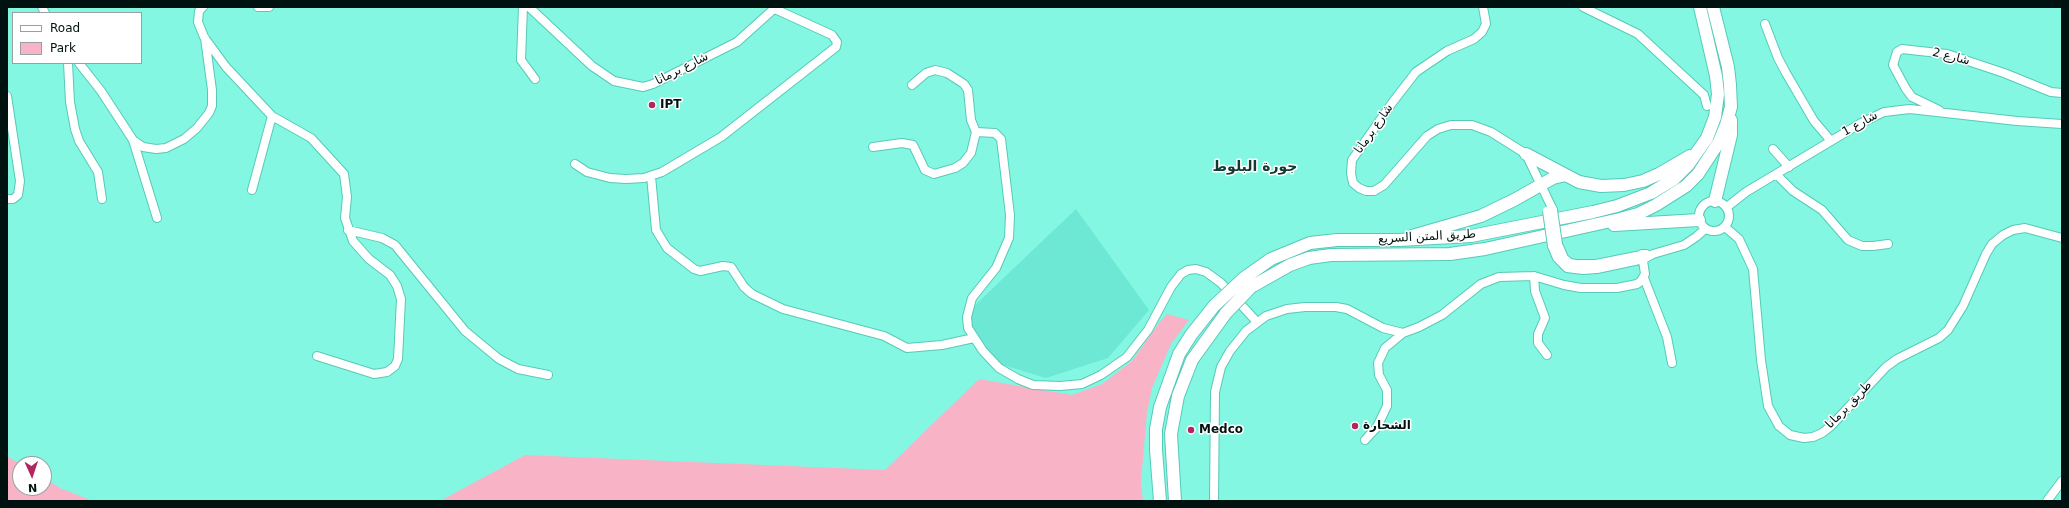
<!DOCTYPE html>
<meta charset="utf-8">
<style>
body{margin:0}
#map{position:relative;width:2069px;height:508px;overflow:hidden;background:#84f7e3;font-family:"DejaVu Sans",sans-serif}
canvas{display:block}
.frame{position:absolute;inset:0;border:8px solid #00120f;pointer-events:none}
.legend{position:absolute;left:12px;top:12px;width:130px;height:52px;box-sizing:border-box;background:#fff;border:1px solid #99a09f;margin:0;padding:5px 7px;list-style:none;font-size:12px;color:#00120f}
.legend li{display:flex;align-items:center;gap:8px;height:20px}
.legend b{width:20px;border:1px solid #99a09f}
.north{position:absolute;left:12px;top:456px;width:40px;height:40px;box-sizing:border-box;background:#fff;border:1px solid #99a09f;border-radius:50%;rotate:177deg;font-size:11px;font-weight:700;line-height:16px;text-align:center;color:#00120f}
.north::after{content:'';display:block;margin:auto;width:14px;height:18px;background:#b22660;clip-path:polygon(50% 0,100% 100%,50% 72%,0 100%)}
</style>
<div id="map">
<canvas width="2069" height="508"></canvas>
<div class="frame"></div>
<ul class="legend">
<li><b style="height:5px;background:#fff"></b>Road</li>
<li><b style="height:11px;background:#f8b3c6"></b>Park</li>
</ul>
<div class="north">N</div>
</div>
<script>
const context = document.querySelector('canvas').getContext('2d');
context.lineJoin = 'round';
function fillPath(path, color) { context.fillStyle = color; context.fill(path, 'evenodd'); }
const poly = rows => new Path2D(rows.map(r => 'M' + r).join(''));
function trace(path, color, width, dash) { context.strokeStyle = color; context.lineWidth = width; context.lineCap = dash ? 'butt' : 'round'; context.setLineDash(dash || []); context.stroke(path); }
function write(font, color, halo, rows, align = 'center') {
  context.font = font + ' "DejaVu Sans",Vazirmatn,sans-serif'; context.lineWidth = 3; context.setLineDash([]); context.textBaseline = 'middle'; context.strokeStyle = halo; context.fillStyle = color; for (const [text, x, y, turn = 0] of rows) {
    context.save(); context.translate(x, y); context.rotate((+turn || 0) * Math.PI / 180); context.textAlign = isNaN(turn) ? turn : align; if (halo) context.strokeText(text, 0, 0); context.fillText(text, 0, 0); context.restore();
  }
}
fillPath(poly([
 [1076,209,1149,310,1108,358,1046,378,1000,364,984,349,969,322,970,310]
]), '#6ce8d4');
fillPath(poly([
 [1167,314,1189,320,1171,344,1152,388,1147,412,1141,482,1143,501,440,501,525,455,885,470,979,379,1072,395,1102,384,1132,361,1159,323],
 [7,456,20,464,20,488,44,488,44,478,60,488,93,501,7,501]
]), '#f8b3c6');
const minor = poly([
 [42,7,45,13],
 [203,7,199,11,198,22,204,37,226,67,272,116,311,138,344,174,347,197,345,218,353,241,369,259,390,275,397,286,401,299,398,359,395,366,387,372,374,374,317,356],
 [258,7,269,7],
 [523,7,521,60,535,79],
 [529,7,592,66,614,81,643,87,653,84,737,42,776,7],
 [1483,7,1486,24,1482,32,1474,39,1447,51,1416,72,1392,103,1352,160,1351,173,1353,183,1359,188,1366,191,1374,191,1384,185,1427,136,1438,129,1451,125,1472,125,1491,132,1526,154,1553,210],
 [1583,7,1638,34,1704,95,1707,106],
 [1765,24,1778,58,1786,73,1814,121,1831,141],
 [68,63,70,102,75,129,79,141,98,172,102,199],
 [79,63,101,91,133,140,143,147,156,149,166,148,184,139,197,128,209,113,212,106,212,90,205,38],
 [7,96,20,181,18,195,13,199,7,199],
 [1939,110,1912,97,1906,89,1893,65,1897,52,1902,49,1947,54,2004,73,2051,92,2062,93],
 [976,132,995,133,1001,139,1010,215,1009,238,996,268,972,298,967,317,968,328,983,351,999,368,1018,379,1033,385,1060,386,1082,384,1101,375,1127,357,1148,330,1171,287,1181,274,1188,270,1196,269,1206,272,1221,283,1257,322],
 [133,140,157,218],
 [873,147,902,143,913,145,925,170,934,174,955,168,963,163,971,153,976,132,971,120,968,90,964,84,947,73,935,70,926,73,912,85],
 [1773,149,1789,167],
 [575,164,587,172,610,178,626,179,644,178,662,172,721,137,836,47,837,42,832,35,775,9],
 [1777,175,1793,191,1822,210,1848,240,1862,246,1873,246,1888,244],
 [651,176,656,230,667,248,694,269,700,271,723,266,731,267,744,287,752,294,783,309,884,336,907,348,942,345,974,338],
 [252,190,272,116],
 '1699 216a15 15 0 1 1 30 0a15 15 0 1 1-30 0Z',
 [1727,207,1746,192,1861,123,1884,112,1910,109,2017,121,2062,124],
 [1725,227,1739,239,1753,269,1761,360,1768,406,1779,426,1790,435,1804,438,1813,437,1822,433,1831,426,1886,367,1897,359,1939,338,1948,330,1963,306,1986,254,1992,244,2003,235,2013,230,2025,228,2062,238],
 [348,230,382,238,395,245,465,331,499,359,518,369,548,375],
 [1558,244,1564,258,1570,263,1576,264,1596,264,1646,254],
 [1552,246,1557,258,1567,268,1583,270,1597,269,1644,259,1653,254,1684,245,1696,237,1705,229],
 [1534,276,1535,291,1545,318,1538,334,1538,343,1547,355],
 [1644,278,1667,337,1672,363],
 [1365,440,1377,427,1387,406,1387,390,1379,375,1378,363,1385,348,1403,333],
 [1214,501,1215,392,1221,367,1230,351,1246,331,1266,316,1287,309,1305,307,1336,307,1347,309,1383,328,1403,333,1419,327,1442,315,1481,284,1499,277,1534,276,1564,285,1581,288,1617,288,1637,284,1641,281,1645,274,1642,254],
 [2047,501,2062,481]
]);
const highway = poly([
 [1526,154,1579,182,1601,186,1624,185,1643,181,1659,174,1690,156],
 [1715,201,1731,135,1731,120],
 [1614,225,1699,220],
 [1412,236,1481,216,1514,200,1553,178,1566,175],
 [1244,278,1271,259,1310,243,1337,240,1399,240,1471,236,1593,212,1617,206,1651,193,1674,179,1688,165,1707,138,1715,117,1718,94,1716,76,1700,7],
 [1251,287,1290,265,1309,258,1331,255,1450,254,1485,249,1620,219,1638,214,1656,205,1686,186,1698,174,1719,142,1726,125,1731,107,1730,85,1728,67,1713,7],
 [1160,501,1156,450,1156,429,1160,407,1179,354,1191,335,1214,306],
 [1175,501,1171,434,1178,396,1192,360,1226,313]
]);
trace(minor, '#55cab8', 10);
trace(highway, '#55cab8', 14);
trace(minor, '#fff', 8);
trace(highway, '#fff', 12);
const minorBridge = poly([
 [1553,210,1558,244],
 [1547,211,1552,246]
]);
const highwayBridge = poly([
 [1214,306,1244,278],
 [1226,313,1251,287]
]);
trace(minorBridge, '#55cab8', 10, []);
trace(highwayBridge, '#55cab8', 14, []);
trace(minorBridge, '#fff', 8);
trace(highwayBridge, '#fff', 12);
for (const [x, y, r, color] of [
 [652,105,4,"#b22660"],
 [1355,426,4,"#b22660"],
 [1191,430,4,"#b22660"]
]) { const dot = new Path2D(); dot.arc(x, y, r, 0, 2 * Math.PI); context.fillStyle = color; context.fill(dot); trace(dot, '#fff', 1.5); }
write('12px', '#00120f', '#fff', [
 ["شارع 2",1951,57,14],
 ["شارع برمانا",682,69,-27],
 ["شارع 1",1860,124,-29],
 ["شارع برمانا",1374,129,-55],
 ["طريق المتن السريع",1427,237,-3],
 ["طريق برمانا",1849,405,-46]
]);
write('bold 12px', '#00120f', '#fff', [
 ["IPT",660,105],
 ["الشحارة",1363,426],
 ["Medco",1199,430]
], 'left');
write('bold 14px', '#133933', '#fff', [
 ["جورة البلوط",1255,167]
]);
</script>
